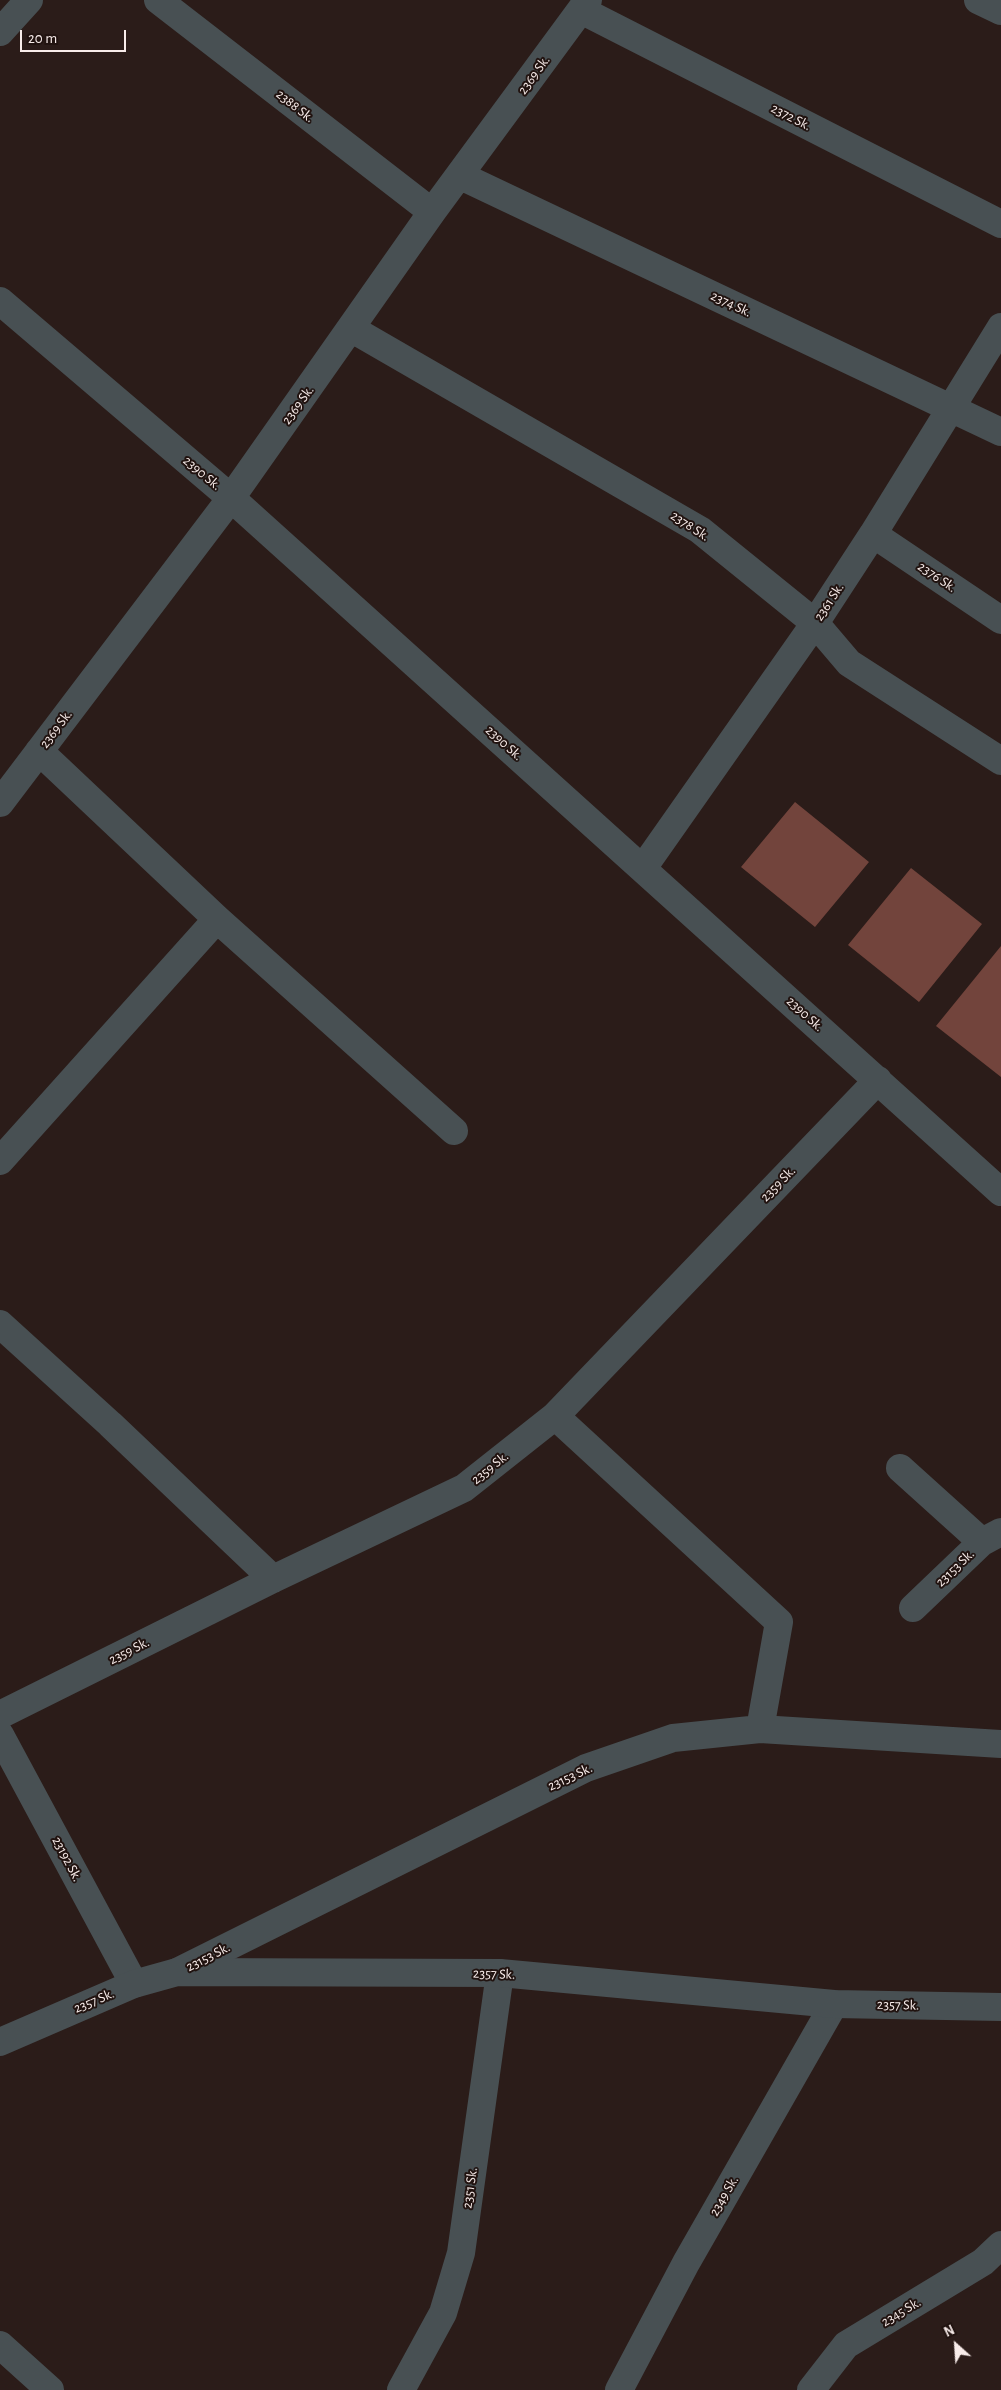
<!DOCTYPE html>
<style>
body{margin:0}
#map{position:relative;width:1001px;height:2390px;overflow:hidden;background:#2b1c19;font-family:"Alegreya Sans",sans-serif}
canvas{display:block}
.north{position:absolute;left:931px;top:2320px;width:50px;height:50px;-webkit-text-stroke:4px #211310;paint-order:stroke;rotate:334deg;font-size:14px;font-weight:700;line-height:20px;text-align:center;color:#f8ecea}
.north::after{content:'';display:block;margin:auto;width:18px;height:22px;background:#f8ecea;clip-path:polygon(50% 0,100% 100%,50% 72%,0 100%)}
.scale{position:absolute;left:20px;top:30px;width:106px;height:22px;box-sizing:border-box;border:2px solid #f8ecea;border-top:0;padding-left:6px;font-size:15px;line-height:18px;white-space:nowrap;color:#f8ecea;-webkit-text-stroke:4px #211310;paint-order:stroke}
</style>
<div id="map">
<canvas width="1001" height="2390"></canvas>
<div class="north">N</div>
<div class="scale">20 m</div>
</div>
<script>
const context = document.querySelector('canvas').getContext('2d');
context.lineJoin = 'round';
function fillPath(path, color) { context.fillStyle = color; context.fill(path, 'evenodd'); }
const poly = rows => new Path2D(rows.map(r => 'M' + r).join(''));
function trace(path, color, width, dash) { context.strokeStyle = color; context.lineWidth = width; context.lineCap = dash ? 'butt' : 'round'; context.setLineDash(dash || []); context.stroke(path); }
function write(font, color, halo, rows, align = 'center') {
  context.font = font + ' "Alegreya Sans",sans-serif'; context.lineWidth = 4; context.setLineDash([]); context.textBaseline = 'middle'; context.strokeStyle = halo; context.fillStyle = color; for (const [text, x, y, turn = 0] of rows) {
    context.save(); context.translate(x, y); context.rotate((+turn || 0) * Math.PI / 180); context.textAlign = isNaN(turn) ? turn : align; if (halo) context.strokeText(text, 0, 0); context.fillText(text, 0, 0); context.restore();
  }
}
fillPath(poly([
 [795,802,869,862,815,927,741,867],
 [911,868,982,924,919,1002,848,945],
 [1001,946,1001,1077,936,1026]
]), '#72443c');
trace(poly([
 [158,0,432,212],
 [978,0,1001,11],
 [581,10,1001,224],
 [461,176,1001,432],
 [0,301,231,498,1001,1192],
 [352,329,700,530,815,623,849,663,1001,761],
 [873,534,1001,620],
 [39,751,217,919,454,1131],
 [0,803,231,498,432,212,588,0],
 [643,868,815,623,873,534,1001,327],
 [0,1161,217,919],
 [0,1324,110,1424,273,1579],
 [555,1416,779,1622,760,1729],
 [900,1468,982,1542],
 [913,1608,982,1542,1001,1532],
 [0,1715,273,1579,464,1488,555,1416,878,1080],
 [0,1735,134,1984],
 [177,1972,586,1768,673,1738,760,1729,1001,1744],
 [0,2345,50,2390],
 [401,2390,443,2313,461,2253,500,1973],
 [619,2390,686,2263,834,2004],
 [811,2390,846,2345,983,2262,1001,2245]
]), '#485053', 28);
trace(poly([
 [0,32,29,0],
 [0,2042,134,1984,177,1972,500,1973,834,2004,1001,2007]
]), '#485053', 28);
write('14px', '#f8ecea', '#211310', [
 ["2369 Sk.",534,75,-54],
 ["2388 Sk.",295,106,38],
 ["2372 Sk.",791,117,27],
 ["2374 Sk.",731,304,25],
 ["2369 Sk.",298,405,-54],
 ["2390 Sk.",202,473,40],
 ["2378 Sk.",690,526,33],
 ["2376 Sk.",937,577,34],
 ["2361 Sk.",829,602,-57],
 ["2369 Sk.",56,729,-53],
 ["2390 Sk.",504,743,42],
 ["2390 Sk.",805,1014,42],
 ["2359 Sk.",778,1184,-46],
 ["2359 Sk.",490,1468,-39],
 ["23153 Sk.",955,1568,-44],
 ["2359 Sk.",129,1651,-27],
 ["23153 Sk.",570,1777,-25],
 ["23192 Sk.",67,1859,62],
 ["23153 Sk.",208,1957,-27],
 ["2357 Sk.",494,1974,2],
 ["2357 Sk.",94,2001,-23],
 ["2357 Sk.",898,2005,1],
 ["2351 Sk.",470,2188,-82],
 ["2349 Sk.",724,2196,-60],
 ["2345 Sk.",901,2312,-31]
]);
</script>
